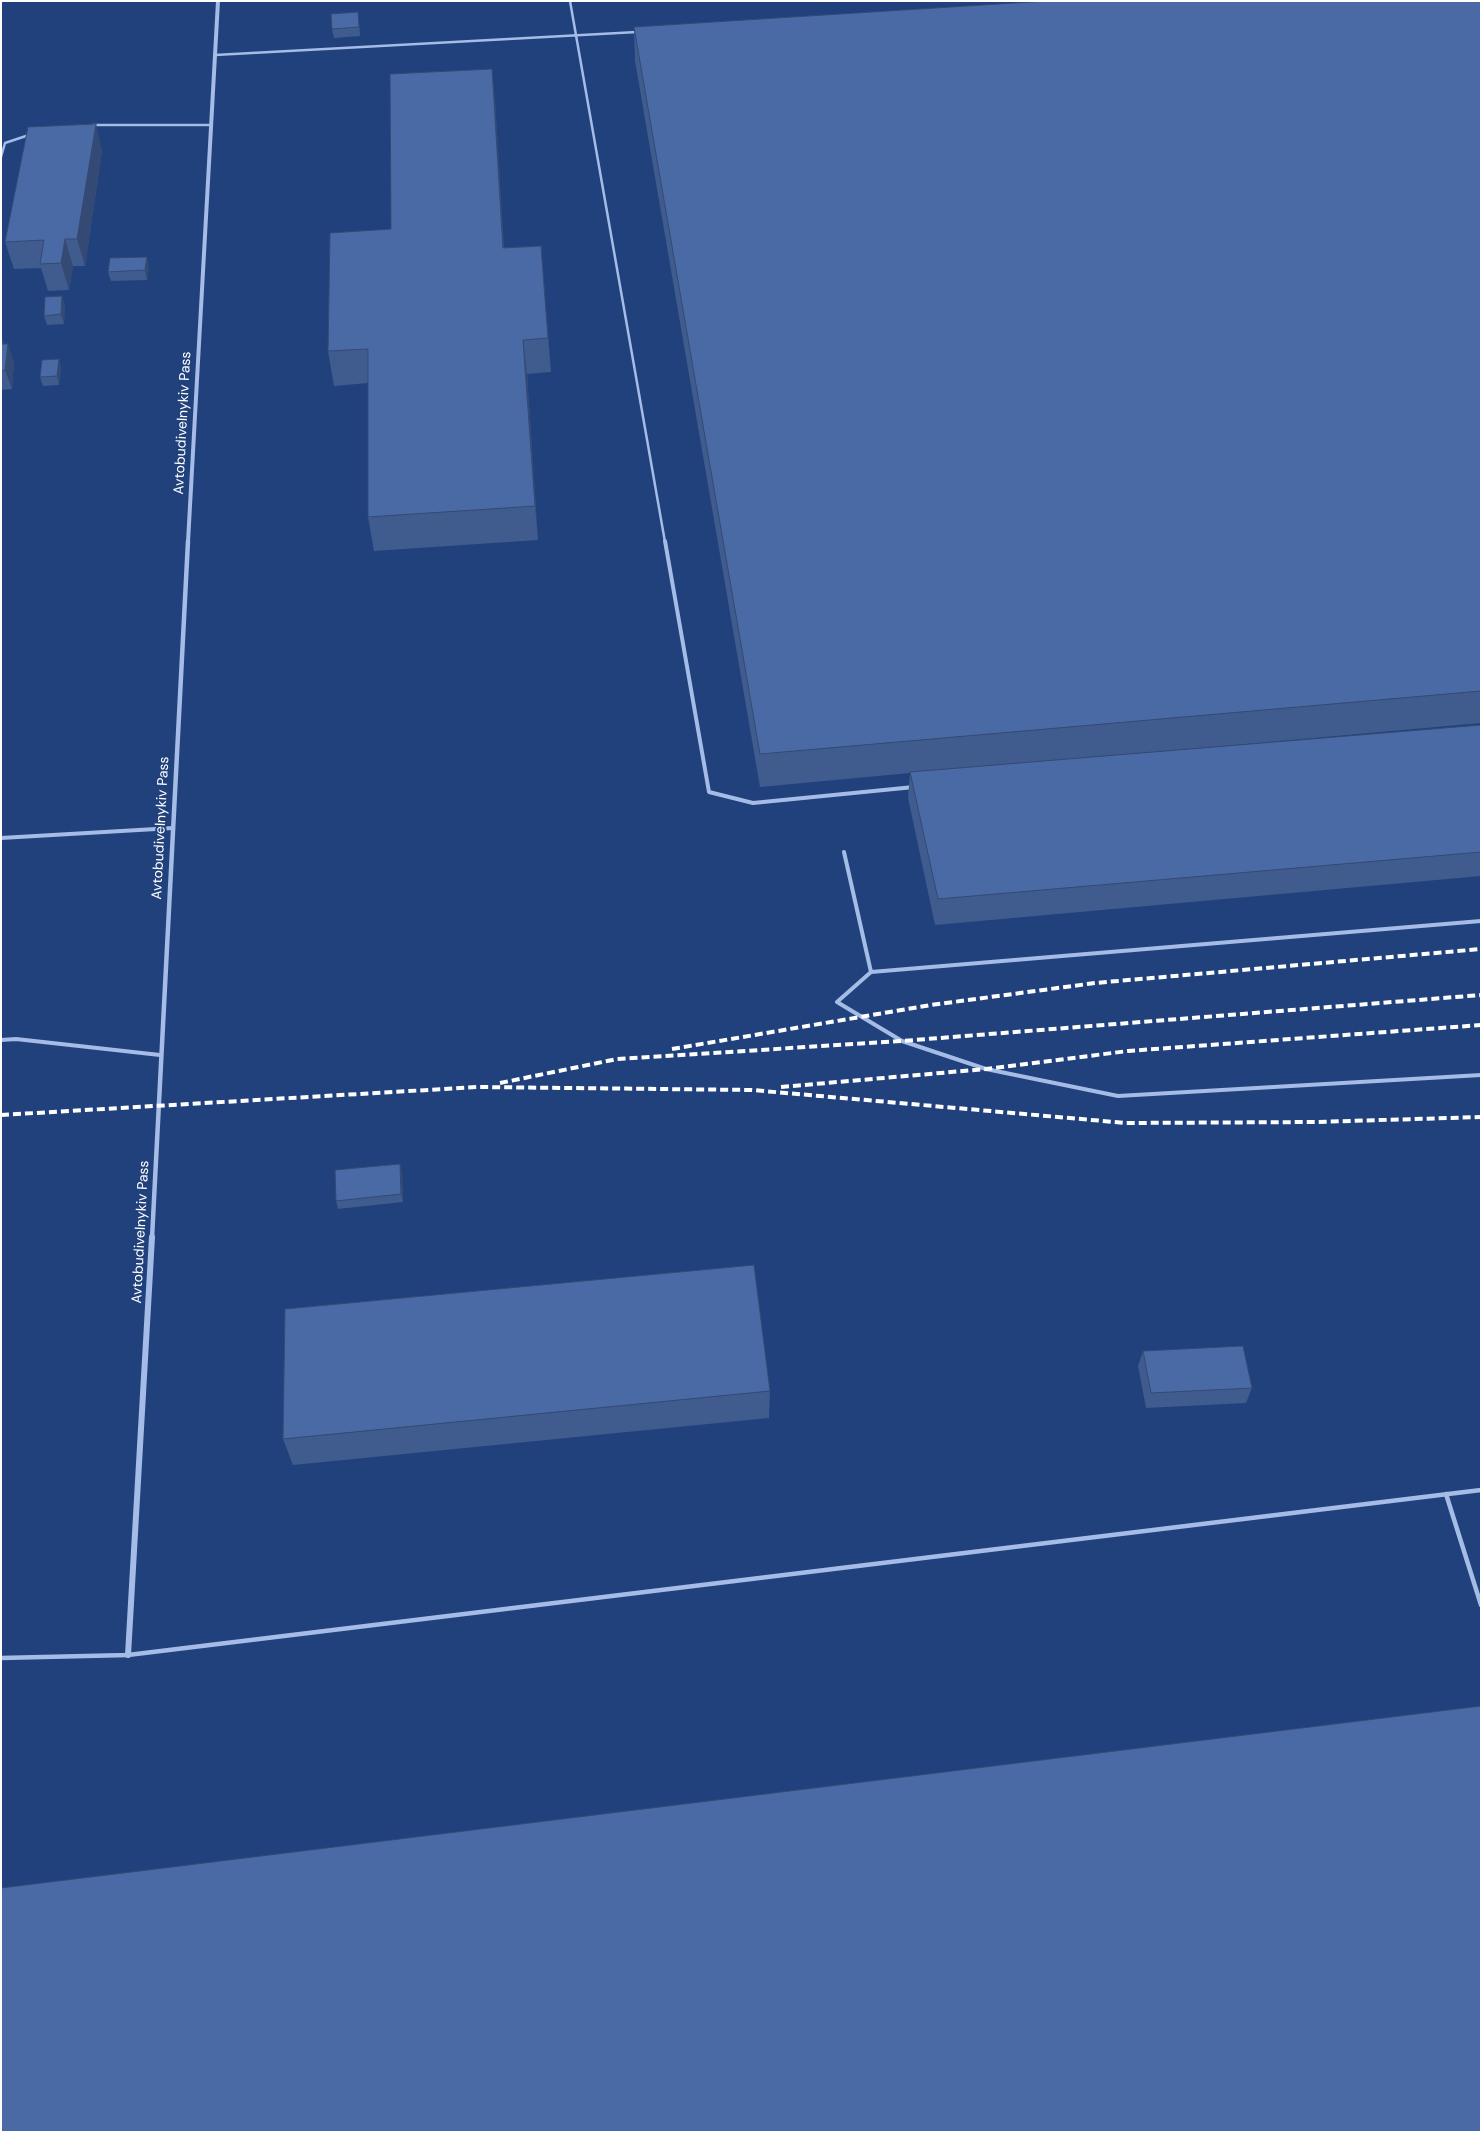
<!DOCTYPE html>
<style>
body{margin:0}
#map{position:relative;width:1482px;height:2133px;overflow:hidden;background:#21417c;font-family:"DM Sans",sans-serif}
canvas{display:block}
.frame{position:absolute;inset:0;border:2px solid #fff;pointer-events:none}
</style>
<div id="map">
<canvas width="1482" height="2133"></canvas>
<div class="frame"></div>
</div>
<script>
const context = document.querySelector('canvas').getContext('2d');
context.lineJoin = 'round';
const poly = rows => new Path2D(rows.map(r => 'M' + r).join(''));
function trace(path, color, width, dash) { context.strokeStyle = color; context.lineWidth = width; context.lineCap = dash ? 'butt' : 'round'; context.setLineDash(dash || []); context.stroke(path); }
function fillPath(path, color) { context.fillStyle = color; context.fill(path, 'evenodd'); }
function write(font, color, halo, rows, align = 'center') {
  context.font = font + ' "DM Sans",sans-serif'; context.lineWidth = 4; context.setLineDash([]); context.textBaseline = 'middle'; context.strokeStyle = halo; context.fillStyle = color; for (const [text, x, y, turn = 0] of rows) {
    context.save(); context.translate(x, y); context.rotate((+turn || 0) * Math.PI / 180); context.textAlign = isNaN(turn) ? turn : align; if (halo) context.strokeText(text, 0, 0); context.fillText(text, 0, 0); context.restore();
  }
}
trace(poly([
 [570,1,665,542],
 [215,55,637,32],
 [93,125,211,125],
 [1,157,5,143,29,135]
]), '#a4bce6', 2.5);
trace(poly([
 [665,541,709,792,753,803,914,787],
 [1,838,173,828],
 [844,852,871,972,837,1002,902,1041,986,1069,1118,1096,1481,1075],
 [871,972,1481,921],
 [1,1040,16,1039,160,1055]
]), '#a4bce6', 4);
trace(poly([
 [1446,1494,1481,1605],
 [1,1658,128,1655,1481,1490]
]), '#a4bce6', 4.5);
trace(poly([
 [188,542,218,1]
]), '#a4bce6', 4);
trace(poly([
 [152,1238,188,541]
]), '#a4bce6', 4.5);
trace(poly([
 [128,1655,152,1237]
]), '#a4bce6', 6);
trace(poly([
 [672,1049,931,1005,1095,983,1481,949],
 [500,1083,617,1059,902,1041,1481,995],
 [781,1087,986,1069,1128,1051,1481,1025],
 [1,1115,478,1087,752,1090,1126,1123,1317,1122,1481,1117]
]), '#fff', 4, [8, 4]);
fillPath(poly([
 [1481,1,1481,723,1113,756,1481,725,1481,876,935,925,908,798,910,773,760,787,635,61,634,27],
 [359,22,360,36,334,38,332,29],
 [492,69,495,102,504,248,541,246,551,372,527,374,538,540,374,551,368,517,368,383,334,386,328,351,391,229],
 [102,151,85,266,73,266,69,290,48,291,41,268,14,269,5,242],
 [149,266,147,280,111,281,108,272],
 [65,305,64,324,47,325,44,316],
 [1,336,4,344,14,362,12,389,1,390],
 [59,359,61,369,59,385,43,386,40,377],
 [402,1172,403,1202,338,1209,336,1201],
 [1143,1351,1252,1388,1246,1403,1146,1408,1138,1366],
 [770,1391,769,1418,293,1465,283,1439]
]), '#405b8e');
fillPath(poly([
 [492,69,495,102,506,282,503,248],
 [96,124,102,151,85,266,77,239],
 [65,239,73,266,69,290,61,263],
 [147,257,149,266,147,280,145,270],
 [62,296,65,305,64,324,61,314],
 [1,336,4,344,1,361],
 [523,340,527,374,538,540,535,506],
 [8,344,14,362,12,389,5,370],
 [59,359,61,369,59,385,57,376],
 [400,1164,402,1172,403,1202,401,1194]
]), '#344a74');
const building = poly([
 [1046,1,1481,1,1481,691,760,754,634,27,1046,1],
 [358,12,359,27,332,29,331,14,358,12],
 [492,69,503,248,541,246,548,338,523,340,535,506,368,517,368,349,328,351,330,233,391,229,390,74,492,69],
 [96,124,77,239,65,239,61,263,40,264,44,240,5,242,28,127,96,124],
 [147,257,145,270,108,272,110,258,147,257],
 [62,296,61,314,44,316,45,297,62,296],
 [1,344,8,344,5,370,1,371,1,344],
 [59,359,57,376,40,377,42,360,59,359],
 [1481,725,1481,852,938,899,910,772,1481,725],
 [400,1164,401,1194,336,1201,335,1170,400,1164],
 [754,1265,770,1391,283,1439,285,1309,754,1265],
 [1243,1346,1252,1388,1151,1393,1143,1351,1243,1346],
 [1481,1706,1481,2132,1,2132,1,1888,1481,1706]
]);
fillPath(building, '#4a6aa5');
trace(building, '#344a74', 1);
write('14px', '#fff', '#21417c', [
 ["Avtobudivelnykiv Pass",183,423,-87],
 ["Avtobudivelnykiv Pass",161,828,-87],
 ["Avtobudivelnykiv Pass",141,1232,-87]
]);
</script>
